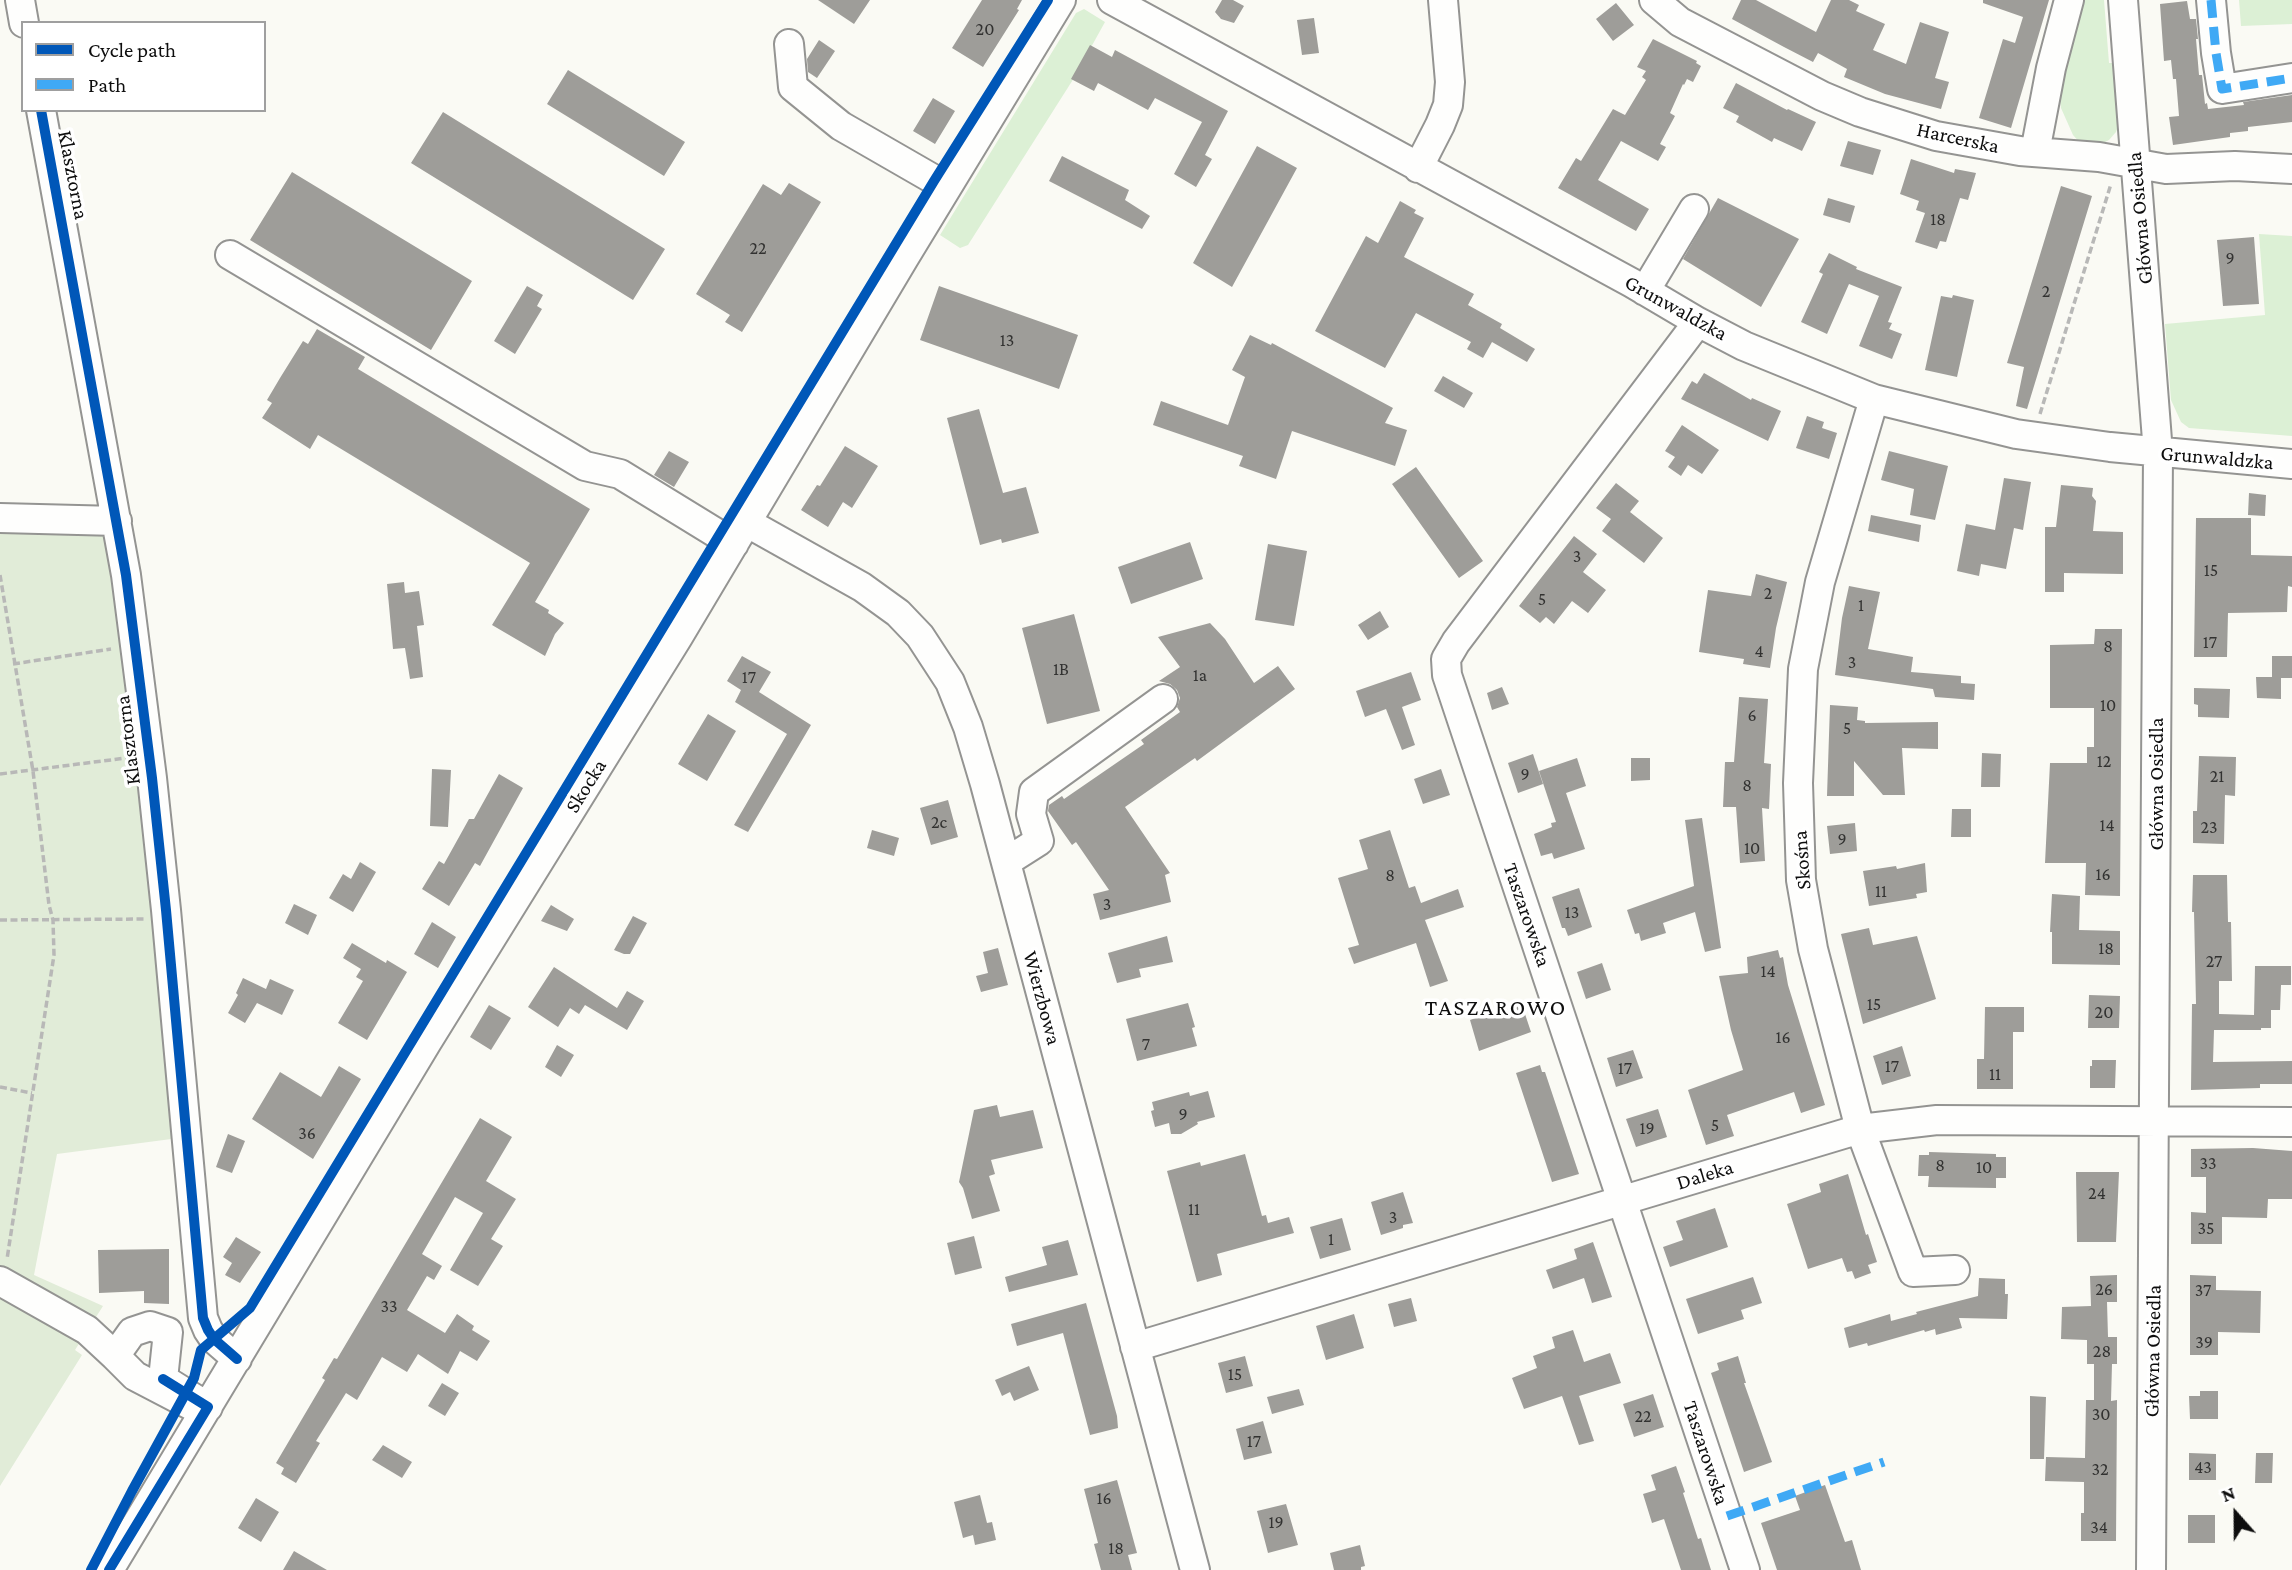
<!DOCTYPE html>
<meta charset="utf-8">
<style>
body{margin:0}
#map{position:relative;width:2292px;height:1570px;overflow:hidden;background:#fafaf4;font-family:"Crimson Pro",serif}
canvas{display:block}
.legend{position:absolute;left:21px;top:21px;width:245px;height:91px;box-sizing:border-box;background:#fff;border:2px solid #9f9f9f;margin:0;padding:9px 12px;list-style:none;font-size:21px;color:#0e0e0e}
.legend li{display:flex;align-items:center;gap:14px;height:35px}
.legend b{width:35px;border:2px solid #9f9f9f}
.north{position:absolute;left:2201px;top:1479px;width:70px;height:70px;-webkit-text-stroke:5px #fff;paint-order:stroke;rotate:339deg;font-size:19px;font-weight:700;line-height:28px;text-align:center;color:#0e0e0e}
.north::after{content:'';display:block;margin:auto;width:24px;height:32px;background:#0e0e0e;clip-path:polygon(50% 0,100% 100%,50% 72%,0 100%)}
</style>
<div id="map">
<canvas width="2292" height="1570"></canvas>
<ul class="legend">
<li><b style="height:9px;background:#0057b8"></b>Cycle path</li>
<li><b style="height:9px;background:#3fa9f5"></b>Path</li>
</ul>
<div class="north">N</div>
</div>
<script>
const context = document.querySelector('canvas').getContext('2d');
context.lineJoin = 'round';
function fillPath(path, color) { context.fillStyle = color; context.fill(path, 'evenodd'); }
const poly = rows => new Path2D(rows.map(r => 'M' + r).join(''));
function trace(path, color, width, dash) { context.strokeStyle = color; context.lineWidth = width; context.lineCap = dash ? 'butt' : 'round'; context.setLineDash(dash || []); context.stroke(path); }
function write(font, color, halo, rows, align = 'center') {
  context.font = font + ' "Crimson Pro",serif'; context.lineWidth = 7; context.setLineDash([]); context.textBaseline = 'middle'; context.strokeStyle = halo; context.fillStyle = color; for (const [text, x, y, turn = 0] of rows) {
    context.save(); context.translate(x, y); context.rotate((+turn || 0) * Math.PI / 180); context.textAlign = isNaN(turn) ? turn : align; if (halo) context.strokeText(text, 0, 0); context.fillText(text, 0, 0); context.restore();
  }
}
fillPath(poly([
 [2078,0,2104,0,2109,63,2115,63,2120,121,2116,132,2109,140,2099,145,2081,144,2073,135,2061,108,2058,88],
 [2239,0,2292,0,2292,24,2241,26],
 [1084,9,1105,22,1074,78,968,245,960,248,940,235,1076,13],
 [2259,234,2292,236,2292,436,2189,428,2181,422,2171,400,2165,324,2265,315]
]), '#dcf0d5');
fillPath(poly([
 [0,530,106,531,142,759,179,1138,57,1154,34,1275,103,1306,75,1350,82,1355,0,1486]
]), '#e1ecd8');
fillPath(poly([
 [818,0,870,0,854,24],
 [982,0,1022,0,1017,9,1019,10,983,67,952,48],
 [1222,0,1233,0,1244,6,1234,23,1221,19,1215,12],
 [1741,0,1756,0,1816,32,1831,0,1849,0,1859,5,1856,11,1885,24,1873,50,1906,64,1920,22,1949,32,1935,78,1949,82,1941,109,1885,94,1844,77,1847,69,1818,53,1813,62,1784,47,1732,19],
 [1983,0,2049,0,2011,128,1979,118,2003,39,2015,43,2023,17,1983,3],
 [2187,1,2190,19,2196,19,2198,39,2196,39,2199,75,2202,75,2205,104,2207,103,2208,109,2244,105,2243,102,2292,95,2292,122,2248,127,2248,131,2230,133,2230,137,2173,145,2169,117,2179,116,2176,79,2173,79,2171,60,2164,61,2160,4],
 [1616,3,1634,25,1613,41,1596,19],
 [1314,18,1319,53,1302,55,1297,20],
 [1653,39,1697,61,1696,63,1701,66,1693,82,1687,79,1684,85,1683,84,1670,113,1675,116,1660,144,1666,147,1658,161,1621,141,1598,180,1649,209,1636,231,1558,188,1576,158,1581,161,1613,109,1625,115,1646,80,1642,77,1646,71,1637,67],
 [819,40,835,51,817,78,808,72,807,59],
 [1090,45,1112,57,1115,50,1228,111,1205,155,1212,159,1196,187,1174,174,1202,122,1155,98,1148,110,1098,83,1094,91,1071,79],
 [568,70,685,142,664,176,547,104],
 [1736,83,1787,110,1788,109,1816,122,1802,151,1774,138,1772,142,1736,122,1739,116,1723,108],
 [933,98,955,111,935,144,913,131],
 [443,112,665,249,633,300,411,163],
 [1848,141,1881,150,1873,175,1840,166],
 [1257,146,1297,168,1232,287,1193,263],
 [1062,156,1129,190,1125,200,1150,216,1142,229,1049,181],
 [1911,159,1954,173,1955,169,1976,173,1968,200,1960,198,1946,242,1940,241,1937,249,1915,242,1925,213,1916,210,1919,201,1900,194],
 [292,172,472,281,431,350,250,240],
 [789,183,821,202,742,332,725,322,730,315,696,294,763,184,781,195],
 [2061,186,2092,196,2027,409,2016,406,2024,367,2007,363],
 [1718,198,1799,239,1761,307,1683,259],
 [1828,198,1855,206,1850,223,1823,215],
 [1400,201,1416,210,1414,213,1424,218,1404,257,1474,294,1468,305,1502,324,1500,328,1535,349,1527,362,1492,342,1483,358,1467,349,1471,342,1416,313,1385,368,1315,331,1366,236,1378,243],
 [2254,237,2259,304,2223,306,2217,240],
 [1829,253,1857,267,1856,269,1902,287,1888,322,1892,323,1889,329,1902,334,1892,359,1859,346,1879,296,1849,284,1827,334,1801,322,1823,274,1819,272],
 [527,286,543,295,537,306,542,309,515,354,494,341],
 [939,286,1078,335,1059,389,920,340],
 [1953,295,1974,300,1957,377,1925,370,1941,296,1952,298],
 [317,329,365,357,358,369,590,509,535,602,549,610,548,613,564,623,555,634,545,656,492,625,530,563,318,435,310,449,262,418,272,403,267,400,280,378,303,341,308,344],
 [1250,335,1271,345,1272,343,1393,408,1385,423,1407,430,1395,466,1292,431,1276,479,1239,466,1243,456,1153,425,1161,401,1228,425,1245,377,1232,370],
 [1704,373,1751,400,1752,398,1781,411,1768,441,1681,399,1692,381,1697,384],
 [1443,376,1473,393,1464,408,1434,391],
 [979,409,1003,493,1026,487,1039,533,1002,543,1001,539,980,545,947,418],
 [1807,416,1824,422,1822,428,1837,433,1829,459,1796,448],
 [1682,425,1719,450,1702,474,1688,465,1681,476,1668,467,1675,457,1665,451],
 [845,446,878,466,852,508,843,502,828,527,801,510,817,485,820,486],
 [669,451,689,462,674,487,654,475],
 [1889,451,1948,466,1935,520,1910,515,1914,489,1881,480],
 [1416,467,1483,561,1459,578,1392,484],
 [2004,478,2031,482,2023,530,2014,528,2006,569,1981,564,1979,576,1957,571,1966,524,1995,530],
 [1616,483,1639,501,1630,512,1663,538,1644,563,1602,531,1611,519,1596,508],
 [2061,485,2093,488,2092,496,2096,501,2093,531,2123,532,2123,574,2064,573,2064,592,2045,592,2045,527,2056,527],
 [2249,493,2266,495,2265,516,2248,515],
 [1871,515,1921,525,1919,542,1868,531],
 [2196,518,2251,518,2251,555,2292,556,2292,587,2288,586,2287,612,2228,613,2227,657,2194,657],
 [1574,536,1597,554,1583,572,1606,590,1588,613,1572,601,1554,624,1546,617,1540,623,1519,606],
 [1190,542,1203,579,1131,604,1118,567],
 [1268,544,1307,551,1294,626,1255,620],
 [1756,574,1787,582,1776,628,1770,668,1743,664,1744,659,1699,652,1708,590,1751,596],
 [404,582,405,593,419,591,424,625,417,626,423,677,410,679,405,648,393,649,387,584],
 [1849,586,1880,592,1868,649,1913,657,1911,672,1961,676,1961,683,1975,684,1974,700,1935,697,1933,689,1835,675,1842,618],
 [1380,611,1389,627,1368,640,1358,625],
 [1074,614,1100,711,1047,724,1022,628],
 [1210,623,1225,639,1254,683,1278,666,1295,689,1197,761,1195,758,1125,807,1170,873,1165,875,1171,902,1100,920,1093,894,1109,890,1076,842,1072,845,1048,811,1049,805,1062,796,1064,799,1144,744,1141,740,1180,712,1177,707,1180,698,1177,690,1170,684,1159,681,1180,667,1158,637],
 [2095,629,2122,629,2120,896,2085,895,2086,863,2045,863,2050,763,2087,763,2087,747,2094,747,2094,708,2050,708,2050,645,2094,644],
 [742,656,771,672,759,692,811,725,748,832,734,825,787,734,735,702,741,690,727,681],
 [2272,656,2292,656,2292,678,2281,678,2281,699,2257,698,2256,677,2272,677],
 [1411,672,1421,700,1402,707,1415,745,1402,750,1386,709,1365,717,1356,691],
 [1502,687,1509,704,1492,710,1487,693],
 [2194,688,2230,689,2229,718,2198,717,2198,705,2194,704],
 [1739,697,1768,699,1764,763,1771,764,1769,809,1762,808,1765,861,1740,863,1736,807,1723,807,1725,762,1734,762],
 [1830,705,1858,707,1857,720,1865,721,1865,723,1938,722,1938,749,1902,748,1905,795,1883,795,1854,761,1854,796,1827,796],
 [708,714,736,731,707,781,678,764],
 [1982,753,2001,754,2000,787,1981,787],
 [1533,754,1543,784,1518,793,1508,763],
 [2199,756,2236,757,2235,796,2225,795,2224,844,2193,843,2193,811,2197,811],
 [1577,758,1586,786,1566,793,1585,849,1554,859,1552,853,1541,856,1534,834,1552,827,1551,823,1556,822,1539,771],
 [1631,758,1650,758,1650,780,1631,781],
 [432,769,451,770,448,827,430,826],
 [1441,769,1450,795,1423,804,1414,779],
 [499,774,523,788,480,866,475,863,449,906,422,889,439,861,444,864,469,819,474,819],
 [948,800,958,837,931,845,920,808],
 [1952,809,1971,809,1971,837,1951,837],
 [1702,818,1721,948,1705,952,1695,912,1663,923,1666,933,1641,941,1639,933,1635,934,1627,910,1694,886,1685,820],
 [1855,823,1857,851,1830,854,1827,826],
 [872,830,899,838,894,856,867,848],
 [1390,830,1409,888,1415,886,1421,903,1458,889,1464,907,1425,920,1448,981,1430,987,1416,943,1354,964,1348,948,1359,945,1338,878,1368,869,1359,840],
 [360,862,376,872,353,912,329,898,343,874,351,879],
 [1925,863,1927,892,1916,894,1917,898,1869,906,1863,871,1896,866,1897,869],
 [2193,875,2227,875,2228,922,2231,922,2232,981,2219,981,2219,1014,2254,1015,2255,966,2291,966,2291,985,2281,985,2280,1010,2271,1010,2271,1028,2261,1028,2261,1030,2214,1030,2213,1062,2292,1061,2292,1084,2260,1084,2260,1088,2191,1090,2192,1004,2196,1004,2194,912,2192,912],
 [1579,888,1592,927,1568,936,1565,928,1562,928,1552,897],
 [2052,894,2080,896,2079,930,2120,931,2120,965,2052,964,2052,932,2050,932],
 [294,904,317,915,308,935,285,923],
 [551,905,574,919,567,931,541,921],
 [633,916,647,923,630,954,624,954,614,950],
 [432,922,456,937,438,968,414,954],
 [1869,928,1873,945,1917,936,1936,999,1863,1024,1841,934],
 [1167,936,1173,962,1139,969,1141,977,1117,983,1108,953],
 [352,943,386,963,387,960,407,972,367,1040,338,1023,363,981,356,977,361,969,343,958],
 [998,948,1008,985,981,992,976,976,988,973,983,952],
 [1778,950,1780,958,1783,957,1788,985,1825,1105,1801,1113,1794,1092,1727,1115,1734,1136,1706,1145,1688,1090,1743,1070,1731,1030,1719,976,1748,973,1747,957],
 [1602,963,1611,990,1586,999,1577,972],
 [554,967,617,1008,627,991,644,1001,627,1030,585,1005,579,1014,570,1008,558,1027,528,1007],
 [243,978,266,989,270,979,294,990,282,1015,257,1003,245,1023,228,1013,238,995,236,993],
 [2089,995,2120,996,2119,1028,2088,1028],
 [1521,1002,1531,1032,1479,1051,1470,1020],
 [1188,1003,1195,1027,1192,1028,1197,1046,1137,1061,1126,1019],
 [489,1005,511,1018,491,1050,470,1037],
 [1985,1007,2024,1007,2024,1032,2013,1032,2013,1089,1977,1089,1977,1059,1984,1059],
 [557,1045,574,1055,561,1077,545,1067],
 [1902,1046,1911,1076,1882,1085,1873,1056],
 [1633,1050,1643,1078,1616,1087,1607,1058],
 [2092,1060,2116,1060,2115,1088,2090,1088,2090,1066,2092,1066],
 [1540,1065,1542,1072,1545,1072,1579,1174,1552,1182,1516,1073],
 [339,1066,361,1079,313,1159,252,1119,280,1072,321,1097],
 [1208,1091,1215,1117,1197,1122,1198,1124,1181,1134,1171,1134,1169,1123,1155,1127,1151,1111,1154,1110,1152,1102,1189,1092,1190,1096],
 [997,1105,1000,1117,1033,1110,1043,1148,991,1160,995,1174,989,1176,1000,1211,972,1219,963,1188,959,1182,974,1110],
 [1658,1109,1667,1137,1636,1147,1626,1119],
 [480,1118,512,1137,486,1181,516,1199,491,1239,503,1246,478,1286,450,1270,483,1213,455,1197,422,1254,442,1266,434,1280,427,1276,407,1310,445,1333,457,1314,474,1326,472,1330,490,1341,477,1361,460,1351,448,1374,418,1354,407,1372,382,1357,357,1400,346,1393,316,1441,320,1443,296,1483,281,1474,284,1468,276,1463,325,1380,322,1378,334,1358,337,1359],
 [228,1134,245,1141,232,1173,216,1167],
 [2253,1148,2292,1151,2292,1199,2268,1199,2267,1218,2222,1217,2222,1244,2191,1244,2191,1212,2206,1213,2206,1177,2191,1177,2191,1149],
 [1929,1152,1996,1154,1996,1157,2006,1157,2006,1178,1996,1178,1996,1188,1928,1187,1929,1176,1918,1176,1919,1155,1929,1155],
 [1245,1154,1262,1216,1266,1215,1268,1223,1289,1217,1294,1233,1217,1254,1222,1275,1197,1282,1167,1171,1200,1162,1201,1166],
 [2076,1172,2119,1172,2116,1242,2077,1242],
 [1848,1174,1866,1235,1868,1234,1877,1262,1868,1265,1871,1273,1855,1279,1852,1271,1847,1272,1842,1258,1808,1269,1787,1204,1821,1192,1819,1184],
 [1403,1192,1413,1223,1403,1225,1403,1228,1381,1235,1371,1202],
 [1715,1208,1728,1247,1670,1267,1663,1247,1683,1240,1676,1221],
 [1342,1218,1351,1250,1320,1259,1310,1227],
 [974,1236,982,1268,955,1275,947,1243],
 [236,1237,261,1252,240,1283,225,1275,232,1263,223,1257],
 [1068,1240,1078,1275,1009,1292,1005,1277,1047,1265,1042,1247],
 [1593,1242,1612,1297,1592,1303,1584,1278,1553,1289,1546,1270,1577,1259,1574,1249],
 [169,1249,169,1304,144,1303,144,1291,99,1293,98,1250],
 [2117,1275,2117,1302,2107,1302,2108,1337,2117,1337,2117,1364,2112,1364,2111,1401,2117,1400,2116,1541,2081,1541,2081,1513,2084,1513,2084,1482,2045,1481,2046,1457,2085,1458,2086,1400,2094,1400,2094,1364,2087,1364,2087,1340,2061,1339,2062,1307,2091,1306,2090,1276],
 [2190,1275,2216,1276,2216,1290,2261,1291,2260,1333,2218,1332,2218,1355,2190,1355],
 [1753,1277,1762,1303,1741,1310,1744,1319,1698,1334,1686,1299],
 [1979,1278,2005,1279,2005,1294,2008,1294,2007,1319,1959,1318,1962,1328,1936,1335,1935,1329,1925,1332,1924,1330,1868,1346,1867,1343,1849,1348,1844,1328,1890,1314,1891,1321,1917,1314,1916,1312,1978,1296],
 [1411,1298,1417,1321,1394,1327,1388,1304],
 [1086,1303,1117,1416,1118,1428,1090,1435,1063,1333,1017,1346,1011,1324],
 [1354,1314,1364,1348,1326,1360,1316,1326],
 [1573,1330,1584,1362,1610,1353,1621,1383,1579,1396,1594,1441,1579,1445,1562,1396,1524,1409,1512,1378,1537,1368,1533,1356,1555,1348,1552,1337],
 [1245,1356,1253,1386,1226,1393,1218,1363],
 [1738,1356,1746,1383,1744,1383,1772,1462,1744,1472,1711,1373,1719,1370,1717,1363],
 [1029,1366,1039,1390,1014,1401,1010,1392,1002,1396,995,1380],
 [442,1383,459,1393,445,1416,428,1406],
 [1299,1389,1304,1405,1272,1414,1267,1397],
 [2200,1391,2218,1391,2218,1419,2190,1419,2189,1396,2200,1396],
 [1653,1394,1664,1427,1634,1437,1623,1404],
 [2030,1396,2046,1397,2044,1459,2030,1459],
 [1263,1421,1272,1453,1244,1460,1236,1429],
 [383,1445,412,1462,402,1478,372,1460],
 [2189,1453,2216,1454,2216,1480,2189,1480],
 [2256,1453,2273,1453,2272,1483,2255,1483],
 [1676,1466,1685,1492,1683,1493,1698,1539,1701,1538,1711,1570,1681,1570,1664,1519,1652,1523,1643,1494,1656,1490,1651,1475],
 [1117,1480,1137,1553,1128,1555,1132,1570,1101,1570,1094,1544,1098,1543,1084,1489],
 [1825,1485,1845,1542,1852,1540,1861,1570,1777,1570,1761,1523,1800,1510,1795,1496],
 [980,1495,987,1523,992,1522,996,1540,975,1545,973,1535,963,1538,954,1502],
 [256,1498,279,1512,261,1542,238,1528],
 [1286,1504,1298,1545,1268,1553,1257,1511],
 [2188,1515,2215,1515,2215,1543,2188,1543],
 [1360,1545,1365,1566,1361,1567,1361,1570,1334,1570,1330,1553],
 [294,1551,327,1570,283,1570]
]), '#9e9d99');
const minor = poly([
 [20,0,24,23],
 [1112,0,1632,283,1698,322,1744,346,1825,379,1874,399,2016,434,2110,447,2292,464],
 [1654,0,1680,22,1822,96,1860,112,1936,136,2020,151,2099,157,2166,169,2235,166,2292,169],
 [2123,0,2158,453,2151,1570],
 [2211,0,2216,53,2222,89,2292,78],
 [789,44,793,87,841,126,947,187],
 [41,110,126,575,152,778,166,910,203,1318,208,1330,214,1339,237,1359],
 [2035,152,2051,68,2069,0],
 [1418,168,1440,125,1448,105,1450,82,1443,0],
 [230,255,585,466,620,474,734,544],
 [1645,291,1694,209],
 [1698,322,1456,642,1446,659,1447,675,1745,1570],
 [1874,399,1820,582,1803,669,1798,783,1801,880,1813,949,1860,1129,1913,1272,1955,1270],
 [0,518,117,521],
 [746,522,862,587,898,613,920,636,950,682,968,727,985,784,1195,1570],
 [1006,862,1039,841,1031,814,1034,792,1163,699],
 [0,1281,87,1330,115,1356],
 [1135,1347,1860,1129,1937,1120,2292,1122],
 [204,1412,135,1376,115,1356,132,1332,150,1326,168,1332,163,1379,208,1407],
 [109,1570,427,1042,678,637,904,258,1061,0]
]);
trace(minor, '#949492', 32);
trace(poly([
 [2040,414,2111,184],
 [0,575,33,771,49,905,53,920,54,955,7,1259],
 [13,664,111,649],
 [0,774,126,758],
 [0,920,145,919],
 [0,1087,32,1093]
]), '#b8b8b7', 3.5, [7, 3.5]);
trace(minor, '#fefefd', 28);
trace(poly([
 [2211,0,2216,53,2222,89,2292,78],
 [1727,1516,1884,1462]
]), '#3fa9f5', 9, [18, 9]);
trace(poly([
 [41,110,126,575,152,778,166,910,203,1318,208,1330,214,1339,237,1359],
 [91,1570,132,1491,194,1378,201,1350,250,1308,934,181,1048,0],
 [109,1570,208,1407,163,1379]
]), '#0057b8', 10);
write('18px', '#323231', null, [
 ["20",985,29],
 ["18",1938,219],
 ["22",758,248],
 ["9",2230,258],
 ["2",2046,291],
 ["13",1007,340],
 ["3",1577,556],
 ["15",2211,570],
 ["2",1768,593],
 ["5",1542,599],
 ["1",1861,605],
 ["17",2210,642],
 ["8",2108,646],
 ["4",1759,651],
 ["3",1852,662],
 ["1B",1061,669],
 ["1a",1200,675],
 ["17",749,677],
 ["10",2108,705],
 ["6",1752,715],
 ["5",1847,728],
 ["12",2104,761],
 ["9",1525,774],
 ["21",2217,776],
 ["8",1747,785],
 ["2c",939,822],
 ["14",2107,825],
 ["23",2209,827],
 ["9",1842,839],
 ["10",1752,848],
 ["16",2103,874],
 ["8",1390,875],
 ["11",1881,891],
 ["3",1107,904],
 ["13",1572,912],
 ["18",2106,948],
 ["27",2214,961],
 ["14",1768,971],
 ["15",1874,1004],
 ["20",2104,1012],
 ["16",1783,1037],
 ["7",1146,1044],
 ["17",1892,1066],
 ["17",1625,1068],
 ["11",1995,1074],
 ["9",1183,1114],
 ["5",1715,1125],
 ["19",1647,1128],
 ["36",307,1133],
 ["33",2208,1163],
 ["8",1940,1165],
 ["10",1984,1167],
 ["24",2097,1193],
 ["11",1194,1209],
 ["3",1393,1217],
 ["35",2206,1228],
 ["1",1331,1239],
 ["26",2104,1289],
 ["37",2203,1290],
 ["33",389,1306],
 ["39",2204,1342],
 ["28",2102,1351],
 ["15",1235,1374],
 ["30",2101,1414],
 ["22",1643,1416],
 ["17",1254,1441],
 ["43",2203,1467],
 ["32",2100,1469],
 ["16",1104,1498],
 ["19",1276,1522],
 ["34",2099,1527],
 ["18",1116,1548]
]);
write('21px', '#0e0e0e', '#fff', [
 ["Harcerska",1958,138,12],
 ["Klasztorna",73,175,79],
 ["Główna Osiedla",2140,218,-95],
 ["Grunwaldzka",1676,308,29],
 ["Grunwaldzka",2217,458,5],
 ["Klasztorna",128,740,-97],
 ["Główna Osiedla",2157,784,-90],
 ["Skocka",586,786,-58],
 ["Skośna",1802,860,-94],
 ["Taszarowska",1527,915,71],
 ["Wierzbowa",1042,998,75],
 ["Daleka",1705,1175,-17],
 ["Główna Osiedla",2153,1351,-89],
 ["Taszarowska",1706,1453,72]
]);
context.letterSpacing = '2px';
write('23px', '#0e0e0e', '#fff', [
 ["TASZAROWO",1496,1008]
]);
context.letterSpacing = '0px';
</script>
